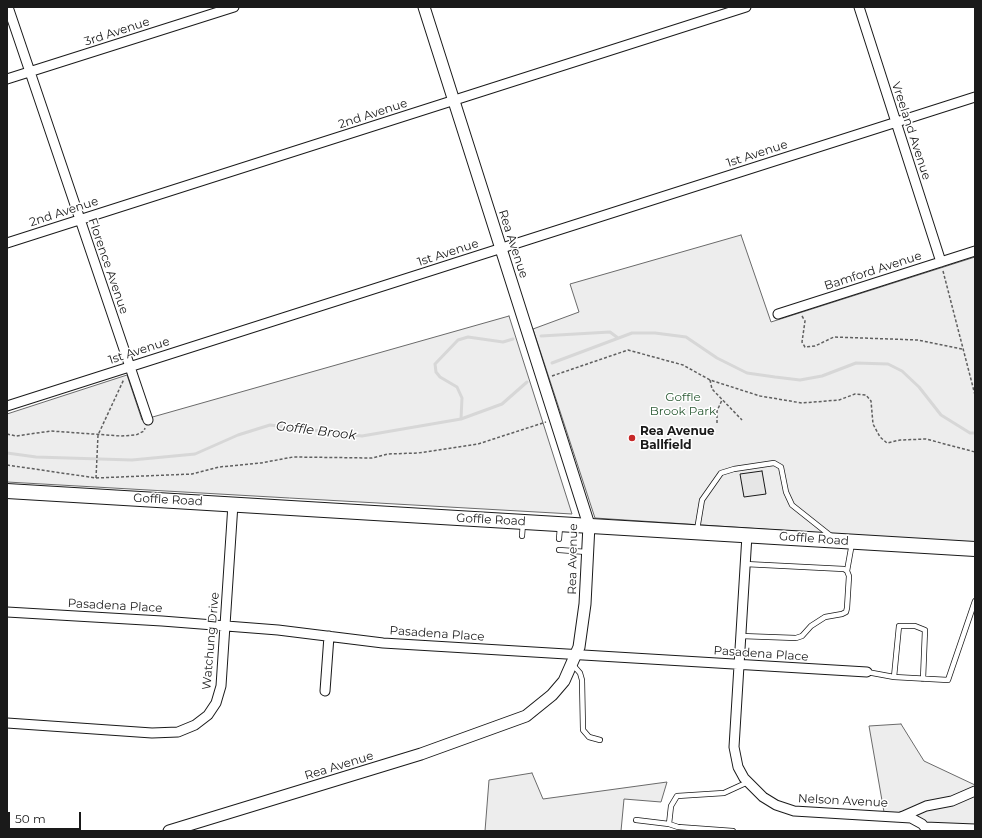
<!DOCTYPE html>
<style>
body{margin:0}
#map{position:relative;width:982px;height:838px;overflow:hidden;background:#fff;font-family:Montserrat,sans-serif}
canvas{display:block}
.frame{position:absolute;inset:0;border:8px solid #1a1a1a;pointer-events:none}
.scale{position:absolute;left:8px;top:812px;width:73px;height:18px;box-sizing:border-box;border:2px solid #1a1a1a;border-top:0;padding-left:5px;font-size:12px;line-height:14px;white-space:nowrap;color:#1a1a1a;-webkit-text-stroke:3px #fff;paint-order:stroke}
</style>
<div id="map">
<canvas width="982" height="838"></canvas>
<div class="frame"></div>
<div class="scale">50 m</div>
</div>
<script>
const context = document.querySelector('canvas').getContext('2d');
context.lineJoin = 'round';
function fillPath(path, color) { context.fillStyle = color; context.fill(path, 'evenodd'); }
const poly = rows => new Path2D(rows.map(r => 'M' + r).join(''));
function trace(path, color, width, dash) { context.strokeStyle = color; context.lineWidth = width; context.lineCap = dash ? 'butt' : 'round'; context.setLineDash(dash || []); context.stroke(path); }
function write(font, color, halo, rows, align = 'center') {
  context.font = font + ' Montserrat,sans-serif'; context.lineWidth = 3; context.setLineDash([]); context.textBaseline = 'middle'; context.strokeStyle = halo; context.fillStyle = color; for (const [text, x, y, turn = 0] of rows) {
    context.save(); context.translate(x, y); context.rotate((+turn || 0) * Math.PI / 180); context.textAlign = isNaN(turn) ? turn : align; if (halo) context.strokeText(text, 0, 0); context.fillText(text, 0, 0); context.restore();
  }
}
const built = poly([
 [741,235,771,322,975,257,975,543,595,518,533,329,579,312,570,284,741,235],
 [509,316,572,514,7,482,7,414,127,375,142,420,509,316],
 [901,724,924,761,975,785,975,828,926,824,884,812,869,726,901,724],
 [532,773,543,799,667,782,661,802,624,799,621,831,485,831,489,780,532,773]
]);
fillPath(built, '#ededed');
trace(built, '#6a6a6a', 1);
trace(poly([
 [541,336,610,332,618,338],
 [552,363,632,333,655,333,686,337,717,358,747,373,775,377,800,380,822,376,856,363,888,364,902,371,919,387,941,415,970,433,975,433],
 [461,419,462,398,457,387,440,377,436,372,435,364,458,340,468,337,503,342,513,339],
 [7,453,36,457,132,460,195,454,238,435,270,425,362,436,461,419,502,404,527,382]
]), '#d7d7d7', 3);
const building = poly([
 [762,471,766,494,744,497,740,474,762,471]
]);
fillPath(building, '#e6e6e6');
trace(building, '#1a1a1a', 1);
const service = poly([
 [697,530,702,500,721,473,734,469,774,463,781,467,786,492,792,505,831,536],
 [522,536,523,523],
 [559,539,560,527],
 [559,550,587,552],
 [847,571,852,543],
 [741,636,796,638,802,636,811,626,825,617,842,614,846,612,847,608,849,576,847,571,844,569,745,564],
 [573,665,580,673,582,680,583,730,589,737,600,740],
 [867,672,894,677],
 [923,679,925,630,915,626,899,626,894,677,948,680,975,601],
 [636,820,669,824],
 [733,831,678,827,669,824,671,806,677,796,724,793,748,782]
]);
const minor = poly([
 [8,7,148,420],
 [859,7,941,262],
 [7,79,234,7],
 [7,243,746,7],
 [778,314,975,251],
 [7,406,975,97],
 [747,535,734,747,738,767,744,778,763,797,776,805,794,811,911,818,922,824,928,831],
 [7,612,162,621,278,630,383,643,867,672],
 [325,691,329,636],
 [7,723,152,733,178,732,195,725,208,715,216,703,221,686,233,504],
 [901,817,926,806,952,801,975,791],
 [925,827,975,829]
]);
const tertiary = poly([
 [169,831,421,754,526,716,552,695,564,681,579,647,585,604,589,525,424,7]
]);
const primary = poly([
 [7,491,975,549]
]);
trace(service, '#1a1a1a', 6);
trace(minor, '#1a1a1a', 11);
trace(tertiary, '#1a1a1a', 13);
trace(primary, '#1a1a1a', 16);
trace(poly([
 [943,271,975,395],
 [802,316,805,321,802,342,805,347,815,346,834,337,918,340,962,349],
 [552,376,628,350,683,365,710,380,760,396,802,403,839,400,855,394,866,395,871,401,873,424,880,437,887,443,900,440,926,439,975,452],
 [710,380,712,389,742,420],
 [717,423,717,411,722,400],
 [7,434,16,436,51,431,121,436,136,435,144,431,145,428],
 [7,465,96,478,192,474,219,467,261,463,293,457,372,458,388,454,418,453,478,444,546,422],
 [96,478,98,435,124,379]
]), '#5f5f5f', 1.5, [3, 2]);
trace(service, '#fff', 4.5);
trace(minor, '#fff', 9);
trace(tertiary, '#fff', 11);
trace(primary, '#fff', 14);
for (const [x, y, r, color] of [
 [632,438,4,"#c62828"]
]) { const dot = new Path2D(); dot.arc(x, y, r, 0, 2 * Math.PI); context.fillStyle = color; context.fill(dot); trace(dot, '#fff', 1.5); }
write('12px', '#1a1a1a', '#fff', [
 ["3rd Avenue",117,32,-18],
 ["2nd Avenue",373,114,-18],
 ["Vreeland Avenue",911,131,72],
 ["1st Avenue",757,154,-18],
 ["2nd Avenue",64,212,-18],
 ["Rea Avenue",513,244,72],
 ["1st Avenue",448,253,-18],
 ["Florence Avenue",108,266,71],
 ["Bamford Avenue",873,271,-18],
 ["1st Avenue",139,351,-18],
 ["Goffle Road",168,500,3],
 ["Goffle Road",491,520,3],
 ["Goffle Road",814,539,4],
 ["Rea Avenue",573,559,-89],
 ["Pasadena Place",115,606,3],
 ["Pasadena Place",437,634,4],
 ["Watchung Drive",211,641,-85],
 ["Pasadena Place",761,654,4],
 ["Rea Avenue",339,766,-17],
 ["Nelson Avenue",843,801,3]
]);
write('12px', '#2b5a34', '#fff', [
 ["Goffle",683,397],
 ["Brook Park",683,411]
]);
write('bold 12px', '#1a1a1a', '#fff', [
 ["Rea Avenue",640,431],
 ["Ballfield",640,445]
], 'left');
write('italic 13px', '#1a1a1a', '#fff', [
 ["Goffle Brook",316,431,7]
]);
</script>
